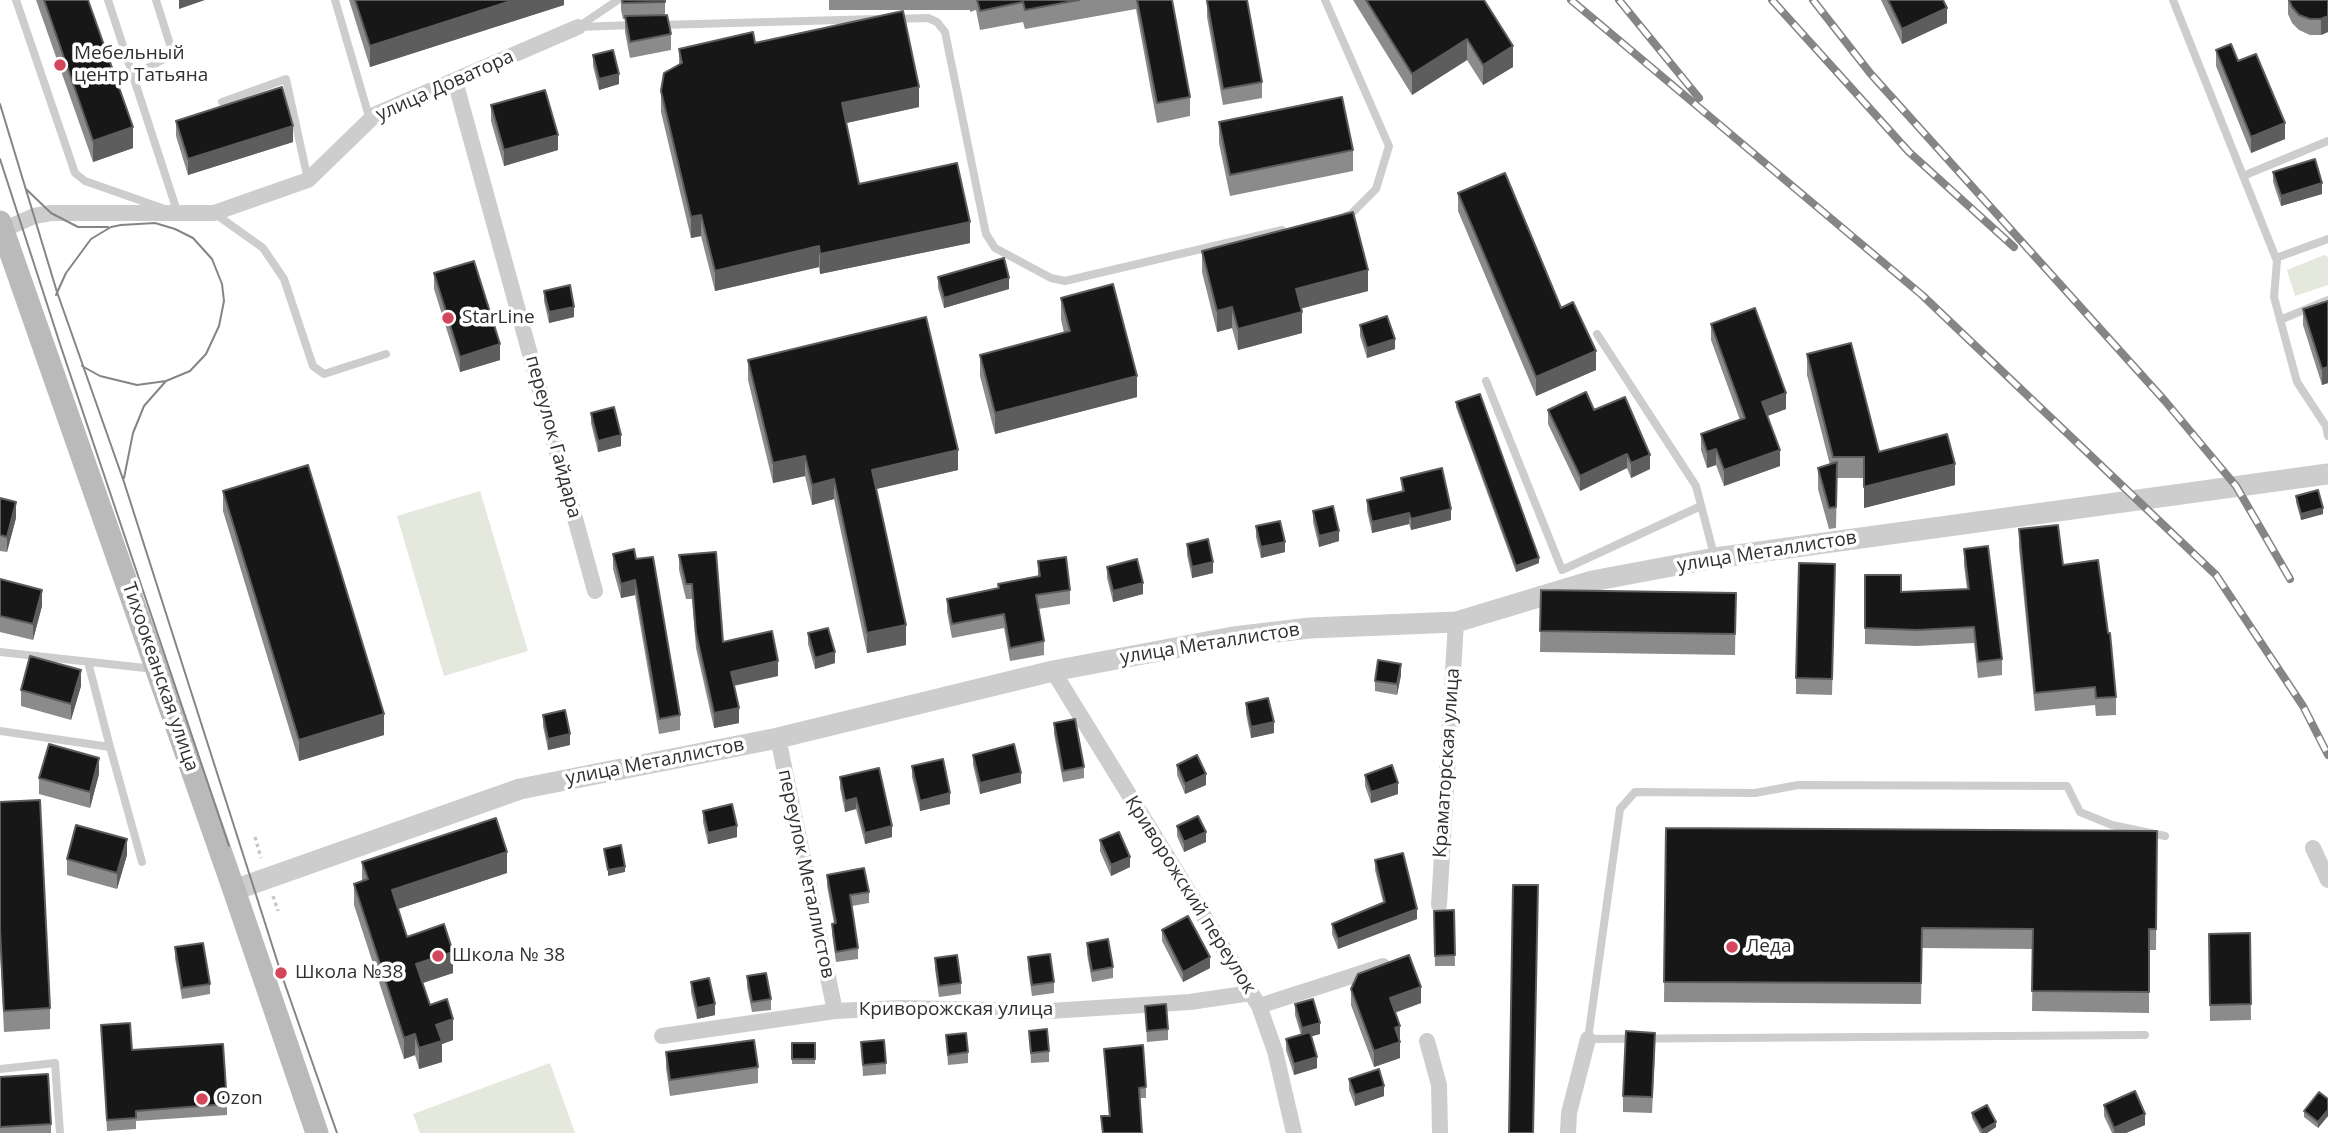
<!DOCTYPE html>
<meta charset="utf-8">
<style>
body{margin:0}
canvas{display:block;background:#fff}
</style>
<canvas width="2328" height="1133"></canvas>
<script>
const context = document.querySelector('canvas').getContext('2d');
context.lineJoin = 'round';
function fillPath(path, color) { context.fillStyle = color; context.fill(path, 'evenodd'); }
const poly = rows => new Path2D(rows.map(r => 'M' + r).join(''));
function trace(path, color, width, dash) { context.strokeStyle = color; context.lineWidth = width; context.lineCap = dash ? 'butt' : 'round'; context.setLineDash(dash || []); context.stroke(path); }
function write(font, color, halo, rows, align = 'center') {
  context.font = font + ' "Open Sans",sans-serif'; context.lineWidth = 7; context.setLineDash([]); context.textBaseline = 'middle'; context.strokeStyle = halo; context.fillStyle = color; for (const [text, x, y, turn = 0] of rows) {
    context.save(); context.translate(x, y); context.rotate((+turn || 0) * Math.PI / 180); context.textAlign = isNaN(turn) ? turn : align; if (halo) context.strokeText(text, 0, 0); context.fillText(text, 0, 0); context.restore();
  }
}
fillPath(poly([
 [2324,255,2328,257,2328,285,2295,296,2287,270],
 [480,491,528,651,444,676,397,516],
 [550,1063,575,1133,420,1133,413,1114]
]), '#e4e8dd');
trace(poly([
 [255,837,261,858],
 [273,896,278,911]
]), '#c7c7c7', 3.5, [3.5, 3.5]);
trace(poly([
 [16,0,75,173,85,181,162,208],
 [108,0,133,76],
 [156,0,173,54,133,76,178,214],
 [335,0,370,120],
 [1325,0,1389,146,1376,189,1351,214,1346,216],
 [2173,0,2277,261,2274,297,2297,382,2326,426,2328,436],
 [896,19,928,18,937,22,945,32,986,234,995,248,1051,278,1065,281,1282,230],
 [661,25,876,19],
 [578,27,634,25],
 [578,27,618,0],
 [222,102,286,79,308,180],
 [2243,176,2328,141],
 [214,213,263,248,284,279,313,366,324,374,386,354],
 [2276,258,2328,239],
 [2280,320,2328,300],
 [1597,334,1696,486,1714,555],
 [1486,381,1562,570,1701,506],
 [0,652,154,669],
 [0,731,110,747,88,662],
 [110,747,142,862],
 [2145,1035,1588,1039,1620,809,1635,792,1755,793,1798,785,2067,786,2080,812,2112,825,2165,836],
 [0,1069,55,1063,60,1133]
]), '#cdcdcd', 8);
trace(poly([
 [455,81,595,591],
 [3,230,34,216,51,213,214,213,308,180,376,114,578,27],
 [1053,671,1259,1006,1275,1051,1294,1133],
 [778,738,835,1011],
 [2313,848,2328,880],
 [1439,905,1456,622],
 [1259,1006,1383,966],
 [662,1036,835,1011,901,1008,1050,1011,1190,1002,1251,993],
 [1427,1041,1439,1085,1440,1133],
 [1568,1133,1569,1113,1588,1039]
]), '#cdcdcd', 16);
trace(poly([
 [234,890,520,789,778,738,1053,671,1233,637,1310,628,1456,622,1592,581,1715,558,2328,474]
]), '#cdcdcd', 21);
trace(poly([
 [0,222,234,890,317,1133]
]), '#bababa', 23);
trace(poly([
 [0,104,57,292,124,482,281,973,337,1133],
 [0,159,60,344,229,846],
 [26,189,51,213,78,227,108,227],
 [56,295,66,273,91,239,111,227,121,225,155,223,175,229,193,238,212,259,222,284,224,301,219,326,206,354,190,371,166,381,137,385,100,376,82,366],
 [124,478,133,433,144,406,166,381]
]), '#858585', 2);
const rail = poly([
 [1571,0,1922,295,2216,575,2303,706,2328,755],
 [1619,0,1699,98],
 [1772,0,1909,152,2014,247],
 [1813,0,1870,73,2165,401,2236,486,2290,579]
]);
trace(rail, '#858585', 8);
trace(rail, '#fff', 5, [16]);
fillPath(poly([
 [36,0,88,0,133,148,93,162],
 [349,0,564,0,564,5,370,67],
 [621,0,665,0,665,15,671,34,671,50,630,58,625,32,625,19,623,19,621,10],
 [829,0,1172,0,1190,97,1190,116,1157,123,1136,9,1025,29,1023,22,980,30,976,10,970,12,970,10,829,10],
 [1353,0,1484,0,1513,67,1483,85,1467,60,1412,95],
 [1881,0,1943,0,1947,23,1902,44],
 [2288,0,2328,0,2328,32,2321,35,2310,35,2299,30,2292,23,2288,14],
 [1207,1,1262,82,1262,98,1223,105,1207,17],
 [755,43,919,107,846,123,859,184,970,243,820,274,819,267,715,291,701,236,691,238,661,112,661,91,679,65,679,49],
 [2216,50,2238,61,2285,139,2251,153,2216,66],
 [593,55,619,84,599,90,593,66],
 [491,105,558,150,504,166,491,121],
 [176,121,293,142,188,175,176,136],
 [1219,122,1353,150,1353,171,1230,196,1219,143],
 [2273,172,2322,194,2281,206,2273,182],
 [1458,193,1561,308,1596,370,1536,396,1458,211],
 [1202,251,1368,291,1301,308,1302,333,1238,350,1232,328,1217,332,1202,272],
 [434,273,500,360,460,372,434,289],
 [938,277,1009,289,944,308,938,288],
 [544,291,574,317,549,323,544,301],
 [1061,298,1137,397,995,434,980,376,980,355,1064,333,1061,319],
 [2328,301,2328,383,2322,385,2303,325,2303,309],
 [1711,324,1786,409,1767,416,1780,466,1724,486,1716,465,1707,468,1701,450,1701,434,1740,420,1711,340],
 [1360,325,1395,349,1367,358,1360,336],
 [1807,354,1879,452,1955,485,1864,508,1864,478,1837,478,1836,528,1829,529,1818,489,1818,468,1830,465,1807,375],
 [748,360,958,470,876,489,906,645,867,653,834,499,812,505,805,476,773,483,748,380],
 [1456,402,1539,563,1516,572,1456,407],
 [1548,410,1594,410,1650,469,1631,478,1627,468,1580,491,1548,424],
 [591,413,621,446,598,452,591,423],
 [1401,478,1451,520,1411,530,1409,524,1372,533,1367,511,1367,500,1402,491],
 [223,491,384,735,299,761,223,511],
 [2296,496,2323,514,2301,520,2296,502],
 [0,498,16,518,7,552,0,551],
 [1313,511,1339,541,1319,547,1313,522],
 [1256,526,1285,552,1261,558,1256,537],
 [2019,529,2063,565,2116,697,2116,715,2096,716,2095,705,2035,711,2019,548],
 [1187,544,1213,573,1192,578,1187,555],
 [1964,549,2002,659,2002,675,1978,678,1974,643,1917,646,1865,644,1865,575,1901,592,1967,589,1964,565],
 [613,554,636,559,680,715,680,730,659,734,635,595,621,598,613,569],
 [679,555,723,642,778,676,734,686,739,723,714,728,696,648,692,599,686,599,679,570],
 [1038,561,1070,590,1070,604,1038,609,1044,641,1044,655,1010,661,1004,628,952,638,947,612,947,599,998,588,998,584,1038,576],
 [1107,567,1143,594,1113,602,1107,578],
 [0,579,42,606,33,640,0,632],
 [1835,580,1832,695,1796,694,1796,678],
 [1541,590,1736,593,1735,655,1540,652],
 [808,633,835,663,815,669,808,644],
 [1401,675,1397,695,1375,691,1375,681],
 [81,686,71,720,21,706,21,690],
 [1246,703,1274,733,1251,738,1246,714],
 [543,715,570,745,548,750,543,726],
 [1054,723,1084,767,1084,778,1063,782,1054,734],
 [973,755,1021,783,980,794,973,765],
 [1177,765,1206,785,1185,794,1177,775],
 [912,766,950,804,920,811,912,777],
 [99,774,90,808,39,794,39,778],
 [1365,775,1398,794,1371,803,1365,786],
 [840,777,892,837,865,844,856,809,845,812,840,788],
 [0,802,50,1008,50,1029,4,1032,0,950],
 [703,811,737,837,708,844,703,822],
 [1177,826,1206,842,1184,852,1177,836],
 [1666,828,2157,831,2156,950,2149,950,2149,1013,2032,1011,2033,949,1922,948,1921,1004,1664,1002],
 [1100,840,1130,867,1111,876,1100,851],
 [127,855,117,889,67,875,67,859],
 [1375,860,1417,919,1338,949,1332,934,1332,924,1383,902,1375,870],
 [362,862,507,873,398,909,407,937,453,973,423,983,430,1005,453,1040,442,1044,442,1062,419,1069,415,1055,404,1059,354,905,354,884,362,881],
 [827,875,869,892,869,903,852,906,858,948,858,959,836,962,832,934,832,924,834,923,827,886],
 [1454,910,1455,966,1435,966,1434,911],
 [1162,930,1210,968,1183,982,1162,941],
 [2250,933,2251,1020,2210,1021,2209,934],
 [1087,943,1113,967,1113,978,1092,982,1087,954],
 [175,947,210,984,210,994,182,999,175,958],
 [1028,957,1054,982,1054,993,1032,996,1028,968],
 [935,958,961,983,961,994,939,997,935,969],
 [747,976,771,999,771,1010,752,1012,747,987],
 [691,982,715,1015,697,1019,691,993],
 [1351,989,1421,1003,1395,1013,1400,1026,1400,1058,1374,1067,1351,1005],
 [1295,1004,1320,1034,1311,1036,1317,1068,1294,1075,1286,1050,1286,1039,1301,1035,1295,1015],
 [1145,1006,1168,1029,1168,1040,1147,1042],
 [101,1025,132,1050,227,1104,227,1115,136,1121,136,1129,107,1131],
 [1029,1031,1049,1051,1049,1062,1031,1063],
 [946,1035,968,1052,968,1063,948,1065],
 [861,1042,886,1063,886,1074,863,1076],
 [792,1043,815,1043,815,1064,792,1064],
 [1104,1049,1146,1087,1146,1098,1140,1098,1142,1133,1102,1133,1101,1116,1109,1116],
 [1655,1049,1652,1113,1623,1112,1623,1096],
 [666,1052,758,1067,758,1083,670,1096,666,1068],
 [0,1077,51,1124,51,1133,0,1133],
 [1349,1079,1384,1096,1355,1106,1349,1090],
 [2328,1099,2328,1116,2318,1128,2304,1117,2304,1111],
 [2104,1105,2145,1125,2126,1133,2112,1133,2104,1116],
 [1972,1113,1996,1127,1987,1133,1980,1133,1972,1118]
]), '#8b8b8b');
fillPath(poly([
 [179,0,205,0,179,9],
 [514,0,564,0,564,5,370,67,370,46],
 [1947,8,1947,23,1902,44,1902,29],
 [2328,16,2328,32,2321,35,2321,19],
 [1467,39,1467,60,1412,95,1412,74],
 [1513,46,1513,67,1483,85,1483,65],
 [619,74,619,84,599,90,599,79],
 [919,87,919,107,842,124,842,103],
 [2285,123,2285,139,2251,153,2251,137],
 [293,126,293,142,188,175,188,159],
 [133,127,133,148,93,162,93,141],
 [558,135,558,150,504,166,504,150],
 [2322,183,2322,194,2281,206,2281,196],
 [701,215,701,236,691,238,691,217],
 [970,222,970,243,820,274,820,254],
 [819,246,819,267,715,291,715,271],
 [1368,270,1368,291,1296,310,1296,289],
 [1009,278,1009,289,944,308,944,298],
 [574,307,574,317,549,323,549,312],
 [1232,307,1232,328,1217,332,1217,311],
 [1302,312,1302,333,1238,350,1238,329],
 [1395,339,1395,349,1367,358,1367,348],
 [500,344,500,360,460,372,460,357],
 [1596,351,1596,370,1536,396,1536,377],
 [2328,367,2328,383,2322,385,2322,369],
 [1137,376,1137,397,995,434,995,413],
 [1786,393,1786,409,1762,418,1762,402],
 [621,435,621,446,598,452,598,441],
 [1716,449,1716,465,1707,468,1707,452],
 [958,450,958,470,872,490,872,470],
 [1780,450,1780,466,1724,486,1724,470],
 [1627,454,1627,468,1580,491,1580,476],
 [1650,455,1650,469,1631,478,1631,463],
 [805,456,805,476,773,483,773,463],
 [1955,464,1955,485,1864,508,1864,487],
 [834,479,834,499,812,505,812,485],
 [16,502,16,518,7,552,7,537],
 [2323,508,2323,514,2301,520,2301,514],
 [1451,509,1451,520,1411,530,1411,519],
 [1409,513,1409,524,1372,533,1372,522],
 [1339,531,1339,541,1319,547,1319,536],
 [1285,542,1285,552,1261,558,1261,547],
 [1539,558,1539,563,1516,572,1516,566],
 [1213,562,1213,573,1192,578,1192,567],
 [635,580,635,595,621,598,621,584],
 [1143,583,1143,594,1113,602,1113,591],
 [42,590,42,606,33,640,33,624],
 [906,625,906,645,867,653,867,633],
 [835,652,835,663,815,669,815,658],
 [778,661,778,676,731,686,731,672],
 [1401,664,1401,675,1397,695,1397,684],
 [81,670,81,686,71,720,71,704],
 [739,708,739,723,714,728,714,713],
 [384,714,384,735,299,761,299,740],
 [1274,722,1274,733,1251,738,1251,727],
 [570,734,570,745,548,750,548,739],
 [99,758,99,774,90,808,90,792],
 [1021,773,1021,783,980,794,980,783],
 [1206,774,1206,785,1185,794,1185,784],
 [1398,783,1398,794,1371,803,1371,792],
 [950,793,950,804,920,811,920,801],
 [856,798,856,809,845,812,845,801],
 [737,826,737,837,708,844,708,833],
 [892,826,892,837,865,844,865,833],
 [1206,832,1206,842,1184,852,1184,842],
 [127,839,127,855,117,889,117,873],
 [507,852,507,873,392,911,392,890],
 [1130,857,1130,867,1111,876,1111,865],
 [625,867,625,872,608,876,608,870],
 [1417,909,1417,919,1338,949,1338,939],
 [453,952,453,973,416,985,416,964],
 [1210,957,1210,968,1183,982,1183,972],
 [1421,987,1421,1003,1390,1014,1390,998],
 [715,1004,715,1015,697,1019,697,1008],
 [453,1019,453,1040,442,1044,442,1062,419,1069,419,1048,436,1025],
 [1320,1023,1320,1034,1302,1039,1302,1028],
 [1400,1026,1400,1058,1374,1067,1374,1051,1395,1028],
 [415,1034,415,1055,404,1059,404,1038],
 [1317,1057,1317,1068,1294,1075,1294,1064],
 [1384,1086,1384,1096,1355,1106,1355,1095],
 [2328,1110,2328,1116,2318,1128,2318,1122],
 [2145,1114,2145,1125,2126,1133,2114,1133,2114,1128],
 [1996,1122,1996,1127,1987,1133,1982,1133,1982,1130]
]), '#5d5d5d');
const building = poly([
 [44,0,88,0,133,127,93,141,44,0],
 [355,0,514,0,370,46,355,0],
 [622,0,665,0,665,2,623,3,622,0],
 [977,0,1079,0,1025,10,1023,2,980,11,977,0],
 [1137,0,1172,0,1190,97,1157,103,1137,0],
 [1210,0,1247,0,1262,82,1223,89,1207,1,1210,0],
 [1366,0,1484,0,1513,46,1483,65,1467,39,1412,74,1366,0],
 [1888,0,1943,0,1947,8,1902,29,1888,0],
 [2289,0,2328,0,2328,16,2321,19,2310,19,2299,15,2292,7,2289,0],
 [903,11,919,87,842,103,859,184,957,163,970,222,820,254,819,246,715,271,701,215,691,217,661,91,664,73,682,63,679,49,753,32,755,43,903,11],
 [667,15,671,34,630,42,625,16,667,15],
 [2231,44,2238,61,2256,54,2285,123,2251,137,2216,50,2231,44],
 [613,50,619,74,599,79,593,55,613,50],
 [282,87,293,126,188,159,176,121,282,87],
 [545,90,558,135,504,150,491,105,545,90],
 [1342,97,1353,150,1230,175,1219,122,1342,97],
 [2315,159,2322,183,2281,196,2273,172,2315,159],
 [1505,173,1561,308,1573,302,1596,351,1536,377,1458,193,1505,173],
 [1353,212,1368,270,1296,289,1302,312,1238,329,1232,307,1217,311,1202,251,1353,212],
 [1004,258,1009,278,944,298,938,277,1004,258],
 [474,261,500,344,460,357,434,273,474,261],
 [1113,284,1137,376,995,413,980,355,1070,331,1061,298,1113,284],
 [570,285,574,307,549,312,544,291,570,285],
 [2328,301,2328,367,2322,369,2303,309,2328,301],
 [1755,308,1786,393,1762,402,1780,450,1724,470,1716,449,1707,452,1701,434,1745,418,1711,324,1755,308],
 [1387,316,1395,339,1367,348,1360,325,1387,316],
 [926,317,958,450,872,470,906,625,867,633,834,479,812,485,805,456,773,463,748,360,926,317],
 [1851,343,1879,452,1947,434,1955,464,1864,487,1864,457,1833,457,1807,354,1851,343],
 [1586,392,1594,410,1625,397,1650,455,1631,463,1627,454,1580,476,1548,410,1586,392],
 [1480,394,1539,558,1516,566,1456,402,1480,394],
 [614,407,621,435,598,441,591,413,614,407],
 [1837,462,1836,507,1829,508,1818,468,1837,462],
 [308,465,384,714,299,740,223,491,308,465],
 [1442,468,1451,509,1411,519,1409,513,1372,522,1367,500,1404,491,1401,478,1442,468],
 [2318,490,2323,508,2301,514,2296,496,2318,490],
 [0,498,16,502,7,537,0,535,0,498],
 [1333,506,1339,531,1319,536,1313,511,1333,506],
 [1280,521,1285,542,1261,547,1256,526,1280,521],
 [2058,525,2063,565,2098,560,2108,633,2110,633,2116,697,2096,698,2095,687,2035,693,2019,529,2058,525],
 [1208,539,1213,562,1192,567,1187,544,1208,539],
 [1988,546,2002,659,1978,662,1974,627,1917,630,1865,628,1865,575,1901,575,1901,592,1969,589,1964,549,1988,546],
 [634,549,636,559,653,557,680,715,659,719,635,580,621,584,613,554,634,549],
 [716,552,723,642,772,631,778,661,731,672,739,708,714,713,696,633,692,584,686,584,679,555,716,552],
 [1066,557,1070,590,1036,595,1044,641,1010,648,1004,614,952,624,947,599,999,588,998,584,1040,576,1038,561,1066,557],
 [1137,559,1143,583,1113,591,1107,567,1137,559],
 [1799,563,1835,564,1832,679,1796,678,1799,563],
 [0,579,42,590,33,624,0,616,0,579],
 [1541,590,1736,593,1735,634,1540,631,1541,590],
 [828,628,835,652,815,658,808,633,828,628],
 [30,656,81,670,71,704,21,690,30,656],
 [1378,660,1401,664,1397,684,1375,681,1378,660],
 [1268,698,1274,722,1251,727,1246,703,1268,698],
 [565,710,570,734,548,739,543,715,565,710],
 [1075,719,1084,767,1063,771,1054,723,1075,719],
 [49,744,99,758,90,792,39,778,49,744],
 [1014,744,1021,773,980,783,973,755,1014,744],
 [1197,755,1206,774,1185,784,1177,765,1197,755],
 [943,759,950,793,920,801,912,766,943,759],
 [1392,765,1398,783,1371,792,1365,775,1392,765],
 [879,768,892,826,865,833,856,798,845,801,840,777,879,768],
 [40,800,50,1008,4,1011,0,929,0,802,40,800],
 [732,804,737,826,708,833,703,811,732,804],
 [1198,816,1206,832,1184,842,1177,826,1198,816],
 [496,818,507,852,392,890,407,937,444,924,453,952,416,964,430,1005,447,999,453,1019,436,1025,442,1041,419,1048,415,1034,404,1038,354,884,368,879,362,862,496,818],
 [76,825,127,839,117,873,67,859,76,825],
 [1666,828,2157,831,2156,929,2149,929,2149,992,2032,991,2033,929,1922,928,1921,983,1664,982,1666,828],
 [1119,832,1130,857,1111,865,1100,840,1119,832],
 [621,845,625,867,608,870,604,849,621,845],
 [1403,853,1417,909,1338,939,1332,924,1385,902,1375,860,1403,853],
 [864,868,869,892,850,895,858,948,836,952,832,924,836,923,827,875,864,868],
 [1513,885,1538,885,1533,1133,1509,1133,1513,885],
 [1454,910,1455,955,1435,956,1434,911,1454,910],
 [1188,916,1210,957,1183,972,1162,930,1188,916],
 [2250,933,2251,1004,2210,1005,2209,934,2250,933],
 [1108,939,1113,967,1092,971,1087,943,1108,939],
 [203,943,210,984,182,988,175,947,203,943],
 [1050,954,1054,982,1032,985,1028,957,1050,954],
 [957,955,961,983,939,986,935,958,957,955],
 [1409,955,1421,987,1390,998,1400,1026,1395,1028,1400,1042,1374,1051,1351,989,1358,974,1409,955],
 [766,973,771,999,752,1002,747,976,766,973],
 [709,978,715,1004,697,1008,691,982,709,978],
 [1313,999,1320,1023,1302,1028,1295,1004,1313,999],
 [1166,1004,1168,1029,1147,1031,1145,1006,1166,1004],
 [130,1023,132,1050,223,1044,227,1104,136,1111,136,1118,107,1120,101,1025,130,1023],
 [1047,1029,1049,1051,1031,1053,1029,1031,1047,1029],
 [1626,1031,1655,1033,1652,1097,1623,1096,1626,1031],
 [1310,1032,1317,1057,1294,1064,1286,1039,1310,1032],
 [966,1033,968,1052,948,1055,946,1035,966,1033],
 [754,1040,758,1067,670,1080,666,1052,754,1040],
 [884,1040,886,1063,863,1065,861,1042,884,1040],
 [792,1043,815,1043,815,1059,792,1059,792,1043],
 [1143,1045,1146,1087,1139,1088,1142,1133,1103,1133,1101,1116,1110,1116,1104,1049,1143,1045],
 [1379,1069,1384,1086,1355,1095,1349,1079,1379,1069],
 [48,1074,51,1124,0,1127,0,1077,48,1074],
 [2135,1091,2145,1114,2114,1128,2104,1105,2135,1091],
 [2319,1092,2328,1099,2328,1110,2318,1122,2304,1111,2319,1092],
 [1987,1105,1996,1122,1982,1130,1972,1113,1987,1105]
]);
fillPath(building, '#171717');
trace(building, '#5d5d5d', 2);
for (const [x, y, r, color] of [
 [60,65,7,"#d3465b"],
 [448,318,7,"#d3465b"],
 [1732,947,7,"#d3465b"],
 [438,956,7,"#d3465b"],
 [281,973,7,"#d3465b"],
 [202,1099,7,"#d3465b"]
]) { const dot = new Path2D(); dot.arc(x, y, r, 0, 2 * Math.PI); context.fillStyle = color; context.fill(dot); trace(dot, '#fff', 2.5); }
write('19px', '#303030', '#fff', [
 ["Мебельный",74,54],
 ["центр Татьяна",74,76],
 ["StarLine",462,318],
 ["Леда",1746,947],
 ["Школа № 38",452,956],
 ["Школа №38",295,973],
 ["Ozon",216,1099]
], 'left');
write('19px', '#303030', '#fff', [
 ["улица Доватора",445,86,-24],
 ["переулок Гайдара",553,437,75],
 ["улица Металлистов",1767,552,-9],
 ["улица Металлистов",1210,644,-9],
 ["Тихоокеанская улица",160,677,71],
 ["улица Металлистов",655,762,-11],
 ["Краматорская улица",1447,763,-86],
 ["переулок Металлистов",806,874,78],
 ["Криворожский переулок",1190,895,58],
 ["Криворожская улица",956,1010]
]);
</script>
